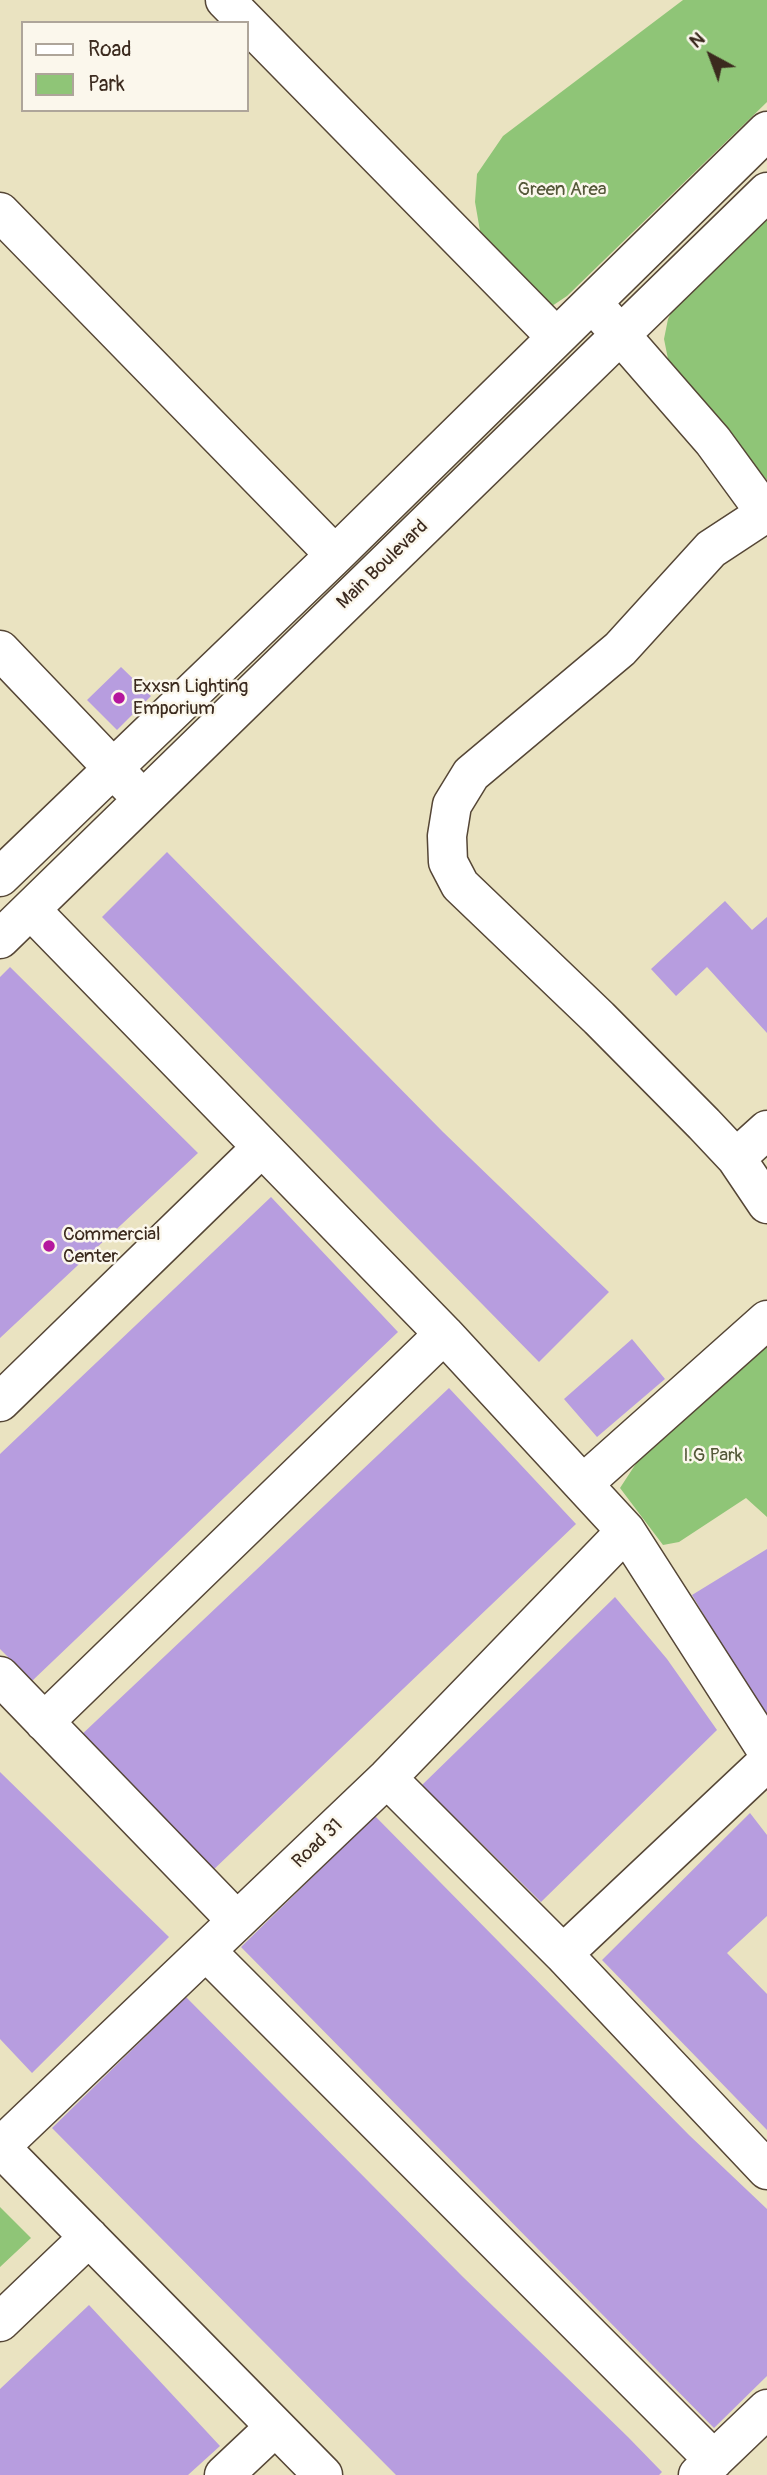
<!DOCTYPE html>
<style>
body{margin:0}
#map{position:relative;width:767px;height:2475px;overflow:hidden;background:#eae3c1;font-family:Pangolin,sans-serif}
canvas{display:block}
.legend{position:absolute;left:21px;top:21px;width:228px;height:91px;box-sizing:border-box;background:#fbf7ec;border:2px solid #aea59a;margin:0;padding:9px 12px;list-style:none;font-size:21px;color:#3b2a1e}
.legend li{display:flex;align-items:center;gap:14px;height:35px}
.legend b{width:35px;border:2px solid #aea59a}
.north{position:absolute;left:676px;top:21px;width:70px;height:70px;-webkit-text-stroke:5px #fbf7ec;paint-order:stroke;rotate:319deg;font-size:19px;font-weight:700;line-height:28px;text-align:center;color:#3b2a1e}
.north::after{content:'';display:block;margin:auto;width:24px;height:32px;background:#3b2a1e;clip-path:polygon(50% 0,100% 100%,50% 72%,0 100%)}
</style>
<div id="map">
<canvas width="767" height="2475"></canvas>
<ul class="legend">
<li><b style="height:9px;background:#fff"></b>Road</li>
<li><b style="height:19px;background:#8fc577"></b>Park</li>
</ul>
<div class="north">N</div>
</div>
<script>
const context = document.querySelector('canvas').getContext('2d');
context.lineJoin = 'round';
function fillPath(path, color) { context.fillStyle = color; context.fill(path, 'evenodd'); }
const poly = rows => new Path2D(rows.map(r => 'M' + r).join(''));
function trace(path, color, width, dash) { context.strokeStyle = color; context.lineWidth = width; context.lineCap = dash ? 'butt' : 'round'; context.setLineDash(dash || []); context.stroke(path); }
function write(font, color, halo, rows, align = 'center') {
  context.font = font + ' Pangolin,sans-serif'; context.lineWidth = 5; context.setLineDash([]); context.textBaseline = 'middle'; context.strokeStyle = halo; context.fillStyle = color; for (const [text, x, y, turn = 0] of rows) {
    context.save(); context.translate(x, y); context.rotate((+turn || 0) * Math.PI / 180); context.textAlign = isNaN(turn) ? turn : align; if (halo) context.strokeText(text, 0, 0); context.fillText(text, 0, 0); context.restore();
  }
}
fillPath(poly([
 [683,0,767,0,767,102,567,296,552,306,484,254,475,202,477,174,503,136],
 [767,215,767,480,677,377,668,359,664,339,668,319,677,301],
 [767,1346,767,1517,746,1498,679,1542,663,1545,620,1488,654,1436],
 [0,2207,31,2238,0,2267]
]), '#8fc577');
fillPath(poly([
 [121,667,151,696,117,730,87,700],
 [167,852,443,1132,609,1292,539,1362,102,917],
 [725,901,752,930,767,917,767,1033,707,967,676,996,651,969],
 [10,967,198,1153,0,1338,0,977],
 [271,1197,398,1332,32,1681,0,1649,0,1454],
 [632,1339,665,1379,597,1437,564,1399],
 [449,1388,576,1524,210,1873,78,1738],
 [767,1549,767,1721,692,1595],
 [615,1597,667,1659,717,1730,541,1902,422,1785],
 [0,1772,169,1937,32,2073,0,2039],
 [750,1813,767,1835,767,1916,727,1953,767,1994,767,2130,602,1960],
 [375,1816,689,2135,767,2209,767,2376,714,2428,241,1947],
 [186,1997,462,2276,628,2437,662,2472,659,2475,396,2475,252,2330,52,2128],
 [89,2305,220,2446,188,2475,0,2475,0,2389]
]), '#b79ddf');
const minor = poly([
 [225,0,556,337],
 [0,212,335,555],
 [604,316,713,441,767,515],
 [766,513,711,549,620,649,471,774,452,805,447,836,448,862,460,885,599,1018,704,1124,736,1158,767,1204],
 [0,650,129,785],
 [0,877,335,555,767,131],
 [31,910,444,1334,626,1531,767,1751],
 [0,939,767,192],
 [736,1158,767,1130],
 [0,1402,260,1149],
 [584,1483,767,1320],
 [0,1676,237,1921],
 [44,1722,444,1334],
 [387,1778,563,1954,767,2170],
 [206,1951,714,2460],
 [563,1954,767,1762],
 [0,2147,387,1778,626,1531],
 [0,2147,323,2475],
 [0,2322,89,2237],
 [224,2475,275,2427],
 [698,2475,767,2409]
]);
trace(minor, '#554636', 41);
trace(minor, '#fff', 38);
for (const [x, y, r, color] of [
 [119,698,7,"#b5179e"],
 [49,1246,7,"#b5179e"]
]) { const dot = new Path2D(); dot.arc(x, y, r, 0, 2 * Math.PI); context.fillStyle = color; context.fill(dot); trace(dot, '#fbf7ec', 2.5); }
write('19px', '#545839', '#fbf7ec', [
 ["Green Area",562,190],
 ["I.G Park",713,1456]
]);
write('19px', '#3b2a1e', '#fbf7ec', [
 ["Main Boulevard",383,565,-44],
 ["Road 31",318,1844,-44]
]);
write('19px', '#3b2a1e', '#fbf7ec', [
 ["Exxsn Lighting",133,687],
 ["Emporium",133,709],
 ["Commercial",63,1235],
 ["Center",63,1257]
], 'left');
</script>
